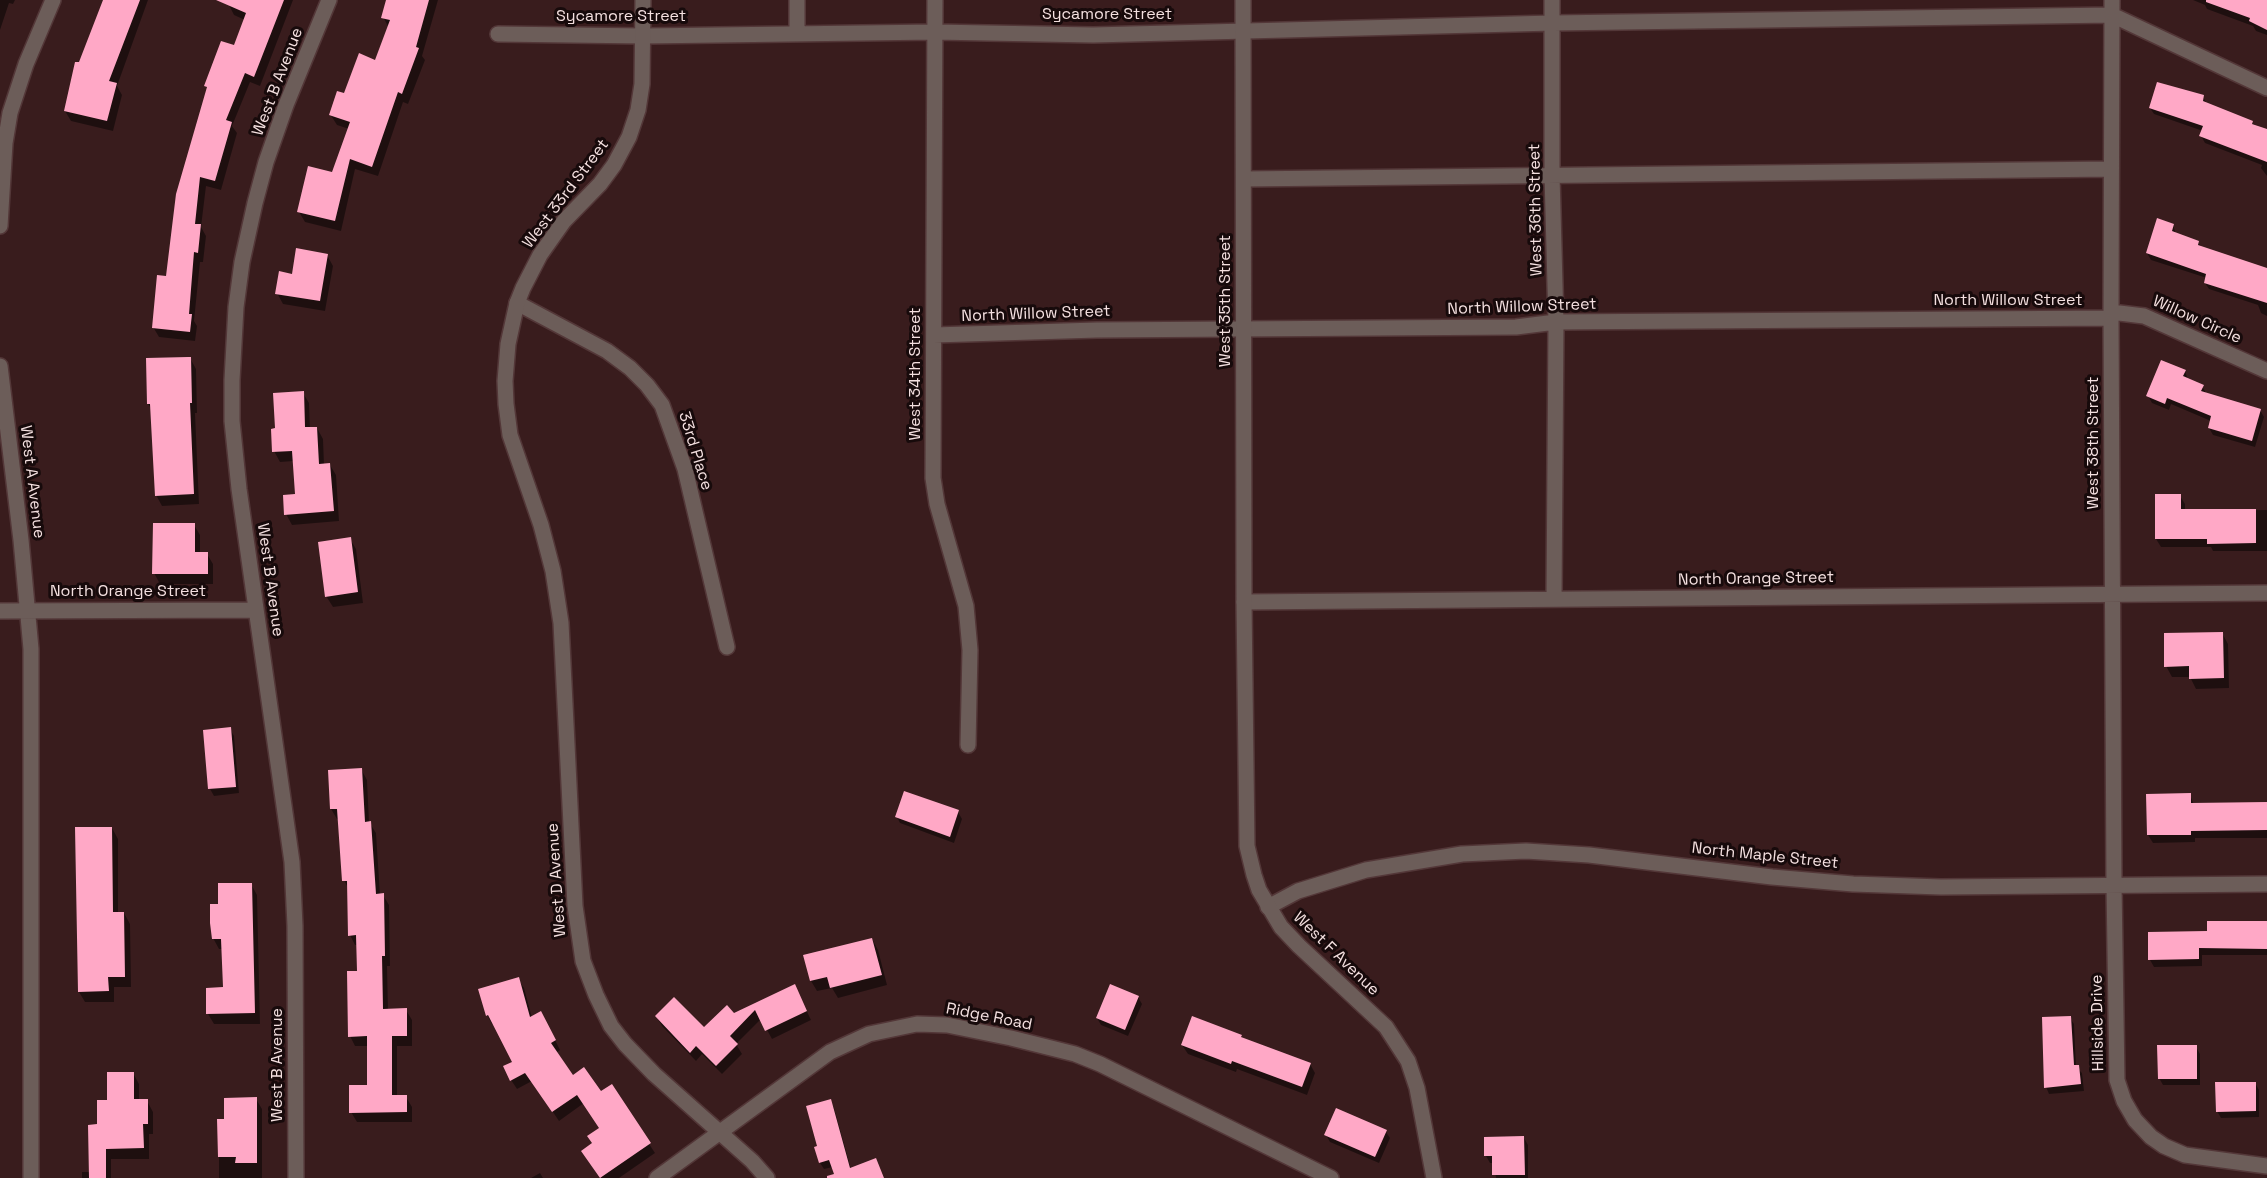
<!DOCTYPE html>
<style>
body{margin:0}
canvas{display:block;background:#391c1d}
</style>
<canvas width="2267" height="1178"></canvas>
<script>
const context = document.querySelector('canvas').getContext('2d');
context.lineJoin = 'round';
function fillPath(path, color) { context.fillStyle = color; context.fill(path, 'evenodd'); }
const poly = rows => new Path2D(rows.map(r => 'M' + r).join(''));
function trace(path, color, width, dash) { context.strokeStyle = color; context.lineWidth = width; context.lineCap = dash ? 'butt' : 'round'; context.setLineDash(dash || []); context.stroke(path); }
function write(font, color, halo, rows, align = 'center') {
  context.font = font + ' "Space Grotesk",sans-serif'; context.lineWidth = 6; context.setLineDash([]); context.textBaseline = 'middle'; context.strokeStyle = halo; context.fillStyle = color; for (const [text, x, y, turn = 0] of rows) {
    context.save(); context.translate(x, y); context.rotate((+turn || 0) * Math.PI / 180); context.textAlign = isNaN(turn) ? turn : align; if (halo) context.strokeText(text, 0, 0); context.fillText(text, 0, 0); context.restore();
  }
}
fillPath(poly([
 [0,0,15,0,13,4,9,3,0,30],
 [105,0,148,0,117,86,122,95,113,131,71,121,65,111,80,64],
 [231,0,293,0,260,86,250,82,232,126,237,133,221,190,206,186,201,227,206,236,203,262,200,262,194,321,197,326,195,341,159,337,153,327,168,278,208,90,206,86,235,47,245,20,234,15,229,5],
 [388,0,438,0,422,56,425,60,408,104,403,102,378,176,355,169,341,231,305,222,299,212,333,174,349,129,337,125,330,114,344,95,376,62,389,28,383,17],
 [2193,0,2267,0,2267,35,2256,31,2253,26,2207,9,2205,5],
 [2203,97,2207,104,2267,130,2267,176,2261,168,2262,165,2205,143,2201,136,2203,131,2154,114,2150,108],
 [2173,225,2176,234,2198,242,2202,248,2267,277,2267,316,2261,313,2258,305,2209,289,2205,283,2207,278,2151,260,2147,253],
 [327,255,333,266,325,311,283,304,277,293,293,275],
 [190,358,196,369,197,413,195,413,199,504,162,506,156,495,152,410,148,404],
 [2185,371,2188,380,2202,386,2206,393,2260,410,2264,417,2255,447,2213,435,2209,428,2211,421,2171,404,2169,410,2152,403,2148,396],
 [303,393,309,403,310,429,317,428,323,439,324,465,330,465,336,475,339,521,292,525,286,514,297,495,294,461,280,462,274,451,277,430],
 [2180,496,2185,504,2185,511,2267,510,2267,551,2213,551,2211,547,2161,547,2156,539],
 [194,525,200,535,200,554,207,554,213,564,213,584,160,584,154,573],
 [350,539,356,549,363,603,333,607,326,596],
 [2222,633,2228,644,2229,688,2196,689,2190,677,2172,677,2166,666],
 [230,729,234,736,239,793,214,796,210,789],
 [361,769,367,780,369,822,376,833,380,895,383,895,389,905,390,966,387,966,388,1010,406,1010,412,1020,412,1046,397,1046,397,1097,406,1097,412,1107,412,1122,357,1122,351,1112,369,1087,369,1046,355,1046,350,1036,359,973,358,945,355,945,350,935,348,888,344,880,340,819,337,819,331,809],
 [2190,795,2194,805,2267,805,2267,838,2195,838,2195,842,2153,843,2148,835],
 [958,812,962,819,954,843,900,823,897,817],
 [112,828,118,839,118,914,124,913,130,924,131,987,114,987,114,1002,85,1002,79,992],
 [251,884,257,895,260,1024,214,1024,208,1014,224,989,223,949,219,949,213,938,220,906],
 [2267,921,2267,955,2202,955,2202,966,2154,967,2150,960,2208,933],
 [872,939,878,950,887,985,838,998,832,988,817,991,811,981,805,956],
 [518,979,524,988,532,1018,546,1022,560,1050,556,1053,573,1077,601,1094,611,1086,655,1153,619,1178,600,1178,588,1160,601,1129,584,1103,559,1121,532,1081,517,1089,511,1080,514,1062,494,1024,492,1024,487,1015],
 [799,995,811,1020,772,1039,761,1019,736,1044,742,1054,722,1074,702,1054,696,1061,662,1026,656,1016,704,1030,734,1015],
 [1138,997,1142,1004,1128,1036,1101,1025,1097,1018],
 [2070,1018,2074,1024,2076,1067,2082,1073,2084,1091,2049,1094,2046,1087],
 [1241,1036,1243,1040,1310,1064,1315,1073,1307,1095,1237,1069,1236,1072,1188,1054,1182,1045],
 [2196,1047,2200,1054,2200,1085,2163,1085,2159,1078],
 [133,1073,139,1084,139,1101,147,1101,153,1112,153,1134,149,1134,149,1159,111,1159,111,1178,82,1178,82,1172,90,1172,99,1126,108,1101],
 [2255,1083,2259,1090,2259,1117,2221,1118,2217,1111],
 [256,1099,262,1109,262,1178,219,1178,219,1121,225,1121],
 [830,1101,834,1108,851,1169,884,1178,837,1178,833,1167,824,1169,820,1163],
 [1386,1132,1390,1138,1379,1163,1330,1142,1326,1135],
 [1486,1138,1524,1138,1528,1145,1528,1178,1496,1178,1494,1163,1490,1163,1486,1156],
 [540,1173,543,1178,531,1178]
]), '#0007');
fillPath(poly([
 [103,0,140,0,109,81,117,83,107,121,64,111,75,62,79,62],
 [216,0,284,0,254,77,245,73,226,120,232,122,215,181,200,177,195,224,201,224,198,253,194,252,189,314,192,314,190,332,152,328,157,275,166,276,176,194,207,87,204,86,221,41,234,45,246,13],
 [386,0,429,0,416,47,419,48,402,94,398,92,372,167,350,159,335,221,297,212,308,166,332,172,350,122,329,115,337,91,344,93,359,53,375,60,390,20,381,18],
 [2206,0,2267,0,2267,30,2249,21,2250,18,2206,2],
 [2157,82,2204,95,2203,101,2253,121,2252,124,2267,129,2267,162,2199,136,2203,126,2149,108],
 [2157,218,2174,224,2172,231,2199,241,2198,245,2267,268,2267,303,2204,283,2206,274,2146,253],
 [296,248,328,254,320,301,275,294,279,271,292,274],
 [188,357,191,357,192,403,190,403,194,494,155,496,150,404,147,404,146,358],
 [2161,360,2186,370,2183,376,2204,385,2201,391,2261,409,2252,441,2208,428,2211,416,2167,398,2165,404,2146,396],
 [304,391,305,427,317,427,319,464,330,463,334,511,284,515,283,495,295,494,292,451,272,452,271,429,275,428,273,393],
 [2155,494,2181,494,2181,509,2256,509,2256,543,2207,544,2207,539,2155,539],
 [153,523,195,523,195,552,208,552,208,574,152,574],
 [351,537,358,592,325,597,318,542],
 [2223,632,2224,678,2189,679,2189,666,2164,667,2164,633],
 [231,727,236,787,208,789,203,730],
 [362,768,365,822,371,821,376,894,384,893,385,956,382,956,383,1009,407,1008,407,1036,392,1036,392,1095,407,1095,407,1112,349,1113,349,1085,367,1085,367,1036,348,1037,347,971,357,971,356,935,348,936,347,881,342,881,337,809,330,809,328,770],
 [904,791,959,810,950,837,895,817],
 [2191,793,2191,803,2267,802,2267,830,2191,831,2191,835,2147,835,2146,794],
 [75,827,112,827,113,912,124,912,125,977,108,977,109,991,78,992],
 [218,883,252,883,255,1013,206,1014,206,988,223,987,221,939,212,939,210,923,210,904,218,904],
 [2207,921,2267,921,2267,949,2199,948,2199,959,2148,960,2148,932,2207,931],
 [872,938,882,975,830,988,827,977,810,981,803,955],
 [519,977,530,1017,541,1011,556,1040,551,1043,573,1075,584,1067,601,1091,612,1084,651,1143,600,1178,581,1151,592,1143,587,1136,599,1128,577,1095,552,1112,525,1073,510,1081,503,1066,512,1062,488,1015,486,1016,478,989],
 [795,984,807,1011,765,1031,755,1010,730,1036,738,1044,716,1066,696,1046,690,1053,655,1016,674,997,704,1027,727,1005,734,1013],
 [1110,984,1139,996,1125,1030,1096,1018],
 [1192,1016,1242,1035,1241,1037,1311,1063,1302,1087,1232,1061,1231,1064,1181,1045],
 [2071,1016,2074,1065,2079,1065,2081,1084,2044,1088,2042,1017],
 [2157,1045,2197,1045,2197,1079,2158,1079],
 [107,1072,134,1072,134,1099,148,1099,148,1124,143,1124,144,1148,106,1149,106,1178,89,1178,88,1125,97,1124,97,1100,107,1100],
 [2215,1082,2256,1082,2256,1111,2216,1112],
 [257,1097,257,1163,235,1163,236,1157,218,1157,217,1119,224,1119,224,1098],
 [831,1099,850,1168,876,1158,884,1178,827,1178,827,1176,834,1174,829,1160,819,1163,814,1147,817,1146,806,1106],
 [1336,1108,1387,1130,1375,1157,1324,1135],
 [1524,1136,1525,1175,1492,1175,1492,1156,1484,1156,1484,1137]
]), '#ffa8c6');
const minor = poly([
 [797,0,797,33],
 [935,0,933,478,937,504,966,606,970,650,968,745],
 [1552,0,1552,175,1556,322,1554,599],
 [2112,0,2111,318,2114,885,2117,1080,2124,1101,2135,1120,2151,1137,2164,1146,2185,1155,2267,1166],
 [498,34,644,36,935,32,1093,35,1553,23,2112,15,2267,88],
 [1244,179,2110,169],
 [0,226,5,143,10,113,26,64,53,0],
 [517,303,607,351,630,368,647,385,662,405,685,469,727,647],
 [2111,312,2144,316,2267,371],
 [934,335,1097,330,1516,327,1556,322,2111,318],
 [0,366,21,540,31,649,31,1178],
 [1244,602,2267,593],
 [0,611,256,610],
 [1268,907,1298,891,1366,870,1462,854,1526,851,1589,855,1772,877,1853,884,1941,887,2267,884],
 [296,1178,295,926,292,862,239,489,232,421,232,380,236,307,242,262,255,203,266,162,286,105,329,0],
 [657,1178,830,1052,869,1034,917,1024,947,1025,1011,1038,1075,1054,1100,1064,1331,1178]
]);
const tertiary = poly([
 [643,0,642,84,638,110,629,137,614,165,600,184,564,221,540,255,523,288,517,303,508,344,505,381,506,404,510,435,541,525,553,571,561,623,575,906,583,961,596,995,611,1026,625,1044,654,1074,752,1161,767,1178],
 [1243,0,1244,602,1247,846,1254,875,1259,890,1281,927,1299,946,1386,1027,1408,1061,1417,1088,1434,1178]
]);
trace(minor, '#533738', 18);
trace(tertiary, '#533738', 18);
trace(minor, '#6c5d59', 15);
trace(tertiary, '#6c5d59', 15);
write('16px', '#f4e0e0', '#170a0b', [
 ["Sycamore Street",1107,15],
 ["Sycamore Street",621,17],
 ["West B Avenue",278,82,-69],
 ["West 33rd Street",566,194,-53],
 ["West 36th Street",1536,210,-91],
 ["West 35th Street",1226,301,-90],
 ["North Willow Street",2008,301],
 ["North Willow Street",1522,307,-2],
 ["North Willow Street",1036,314,-2],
 ["Willow Circle",2197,320,24],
 ["West 34th Street",916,374,-90],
 ["West 38th Street",2094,443,-90],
 ["33rd Place",695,451,73],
 ["West A Avenue",32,482,83],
 ["North Orange Street",1756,579,-1],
 ["West B Avenue",270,580,82],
 ["North Orange Street",128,592],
 ["North Maple Street",1765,856,6],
 ["West D Avenue",557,880,-94],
 ["West F Avenue",1336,954,44],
 ["Ridge Road",989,1017,11],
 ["Hillside Drive",2098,1023,-91],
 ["West B Avenue",278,1065,-90]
]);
</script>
